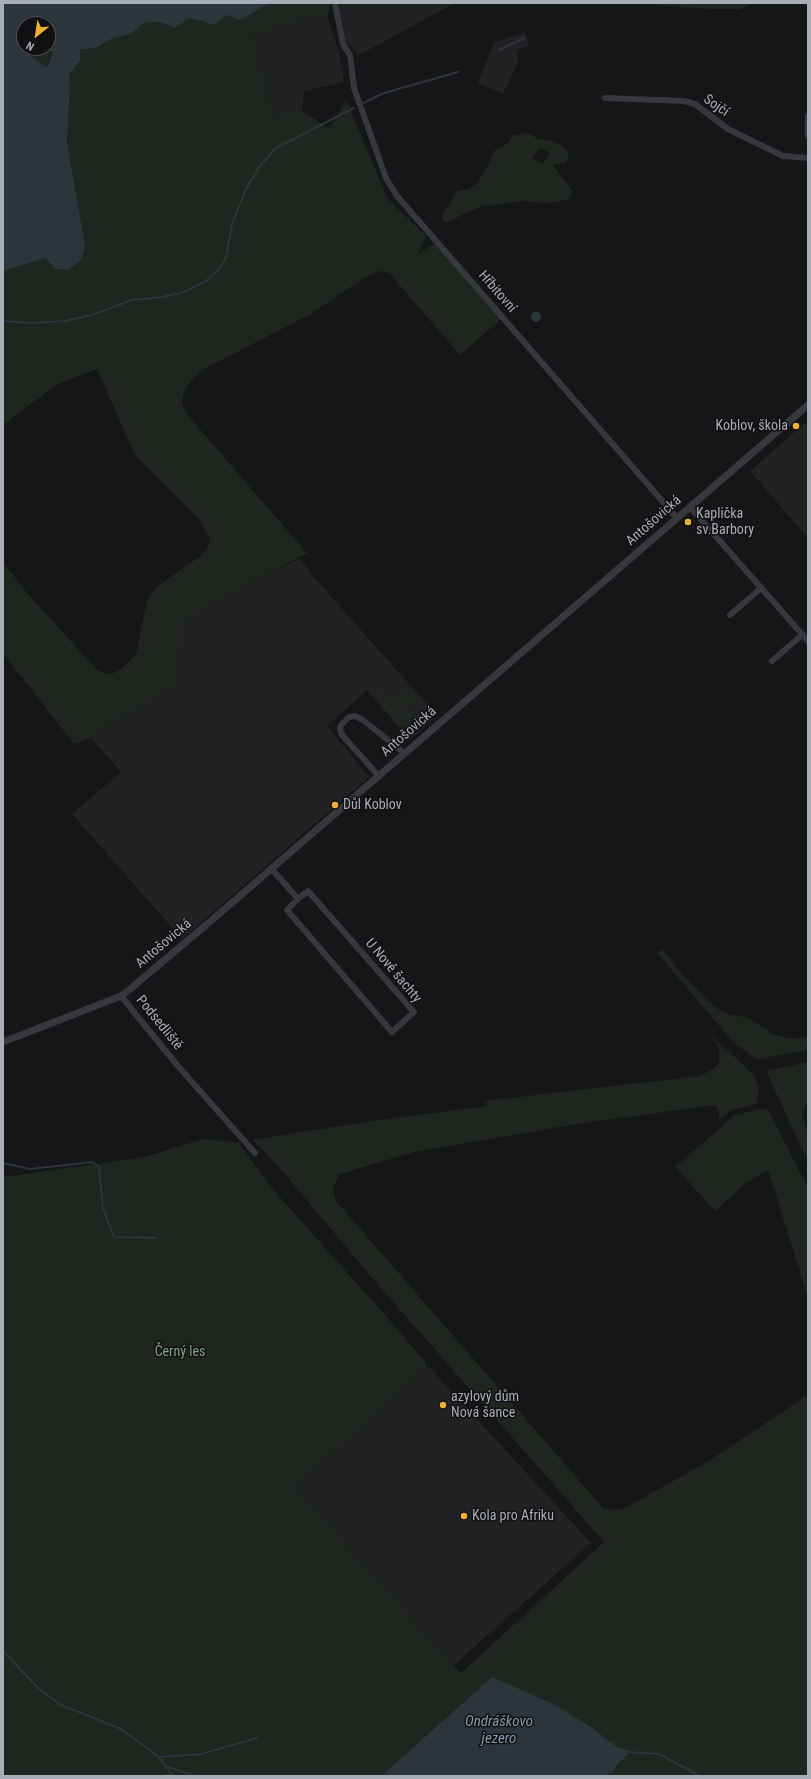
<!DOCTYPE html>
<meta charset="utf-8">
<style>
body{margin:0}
#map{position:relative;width:811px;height:1779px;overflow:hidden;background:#161618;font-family:"Roboto Condensed",sans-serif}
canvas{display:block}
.frame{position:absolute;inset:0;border:4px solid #a8adb8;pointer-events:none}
.north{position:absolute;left:16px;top:16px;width:40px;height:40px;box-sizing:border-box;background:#111113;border:1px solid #4d4f55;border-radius:50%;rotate:210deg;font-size:11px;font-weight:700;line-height:16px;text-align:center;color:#a8adb8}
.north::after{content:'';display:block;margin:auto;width:14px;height:18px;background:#f2b134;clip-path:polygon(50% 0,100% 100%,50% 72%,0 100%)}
</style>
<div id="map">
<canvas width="811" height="1779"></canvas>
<div class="frame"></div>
<div class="north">N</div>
</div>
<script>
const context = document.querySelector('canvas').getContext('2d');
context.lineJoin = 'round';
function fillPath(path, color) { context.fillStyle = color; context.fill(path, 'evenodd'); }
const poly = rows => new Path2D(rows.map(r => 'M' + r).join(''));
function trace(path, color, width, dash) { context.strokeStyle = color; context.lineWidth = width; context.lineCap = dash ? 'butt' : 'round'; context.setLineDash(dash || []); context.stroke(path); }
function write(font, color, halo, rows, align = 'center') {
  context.font = font + ' "Roboto Condensed",sans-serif'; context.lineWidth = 3; context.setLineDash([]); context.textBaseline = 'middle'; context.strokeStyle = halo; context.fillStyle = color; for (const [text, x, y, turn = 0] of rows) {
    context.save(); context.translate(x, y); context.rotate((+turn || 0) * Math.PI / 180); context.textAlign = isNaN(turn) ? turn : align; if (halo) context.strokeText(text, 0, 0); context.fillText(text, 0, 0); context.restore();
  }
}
fillPath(poly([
 [339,3,455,3,359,55,345,41],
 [327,17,339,52,344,82,304,91,302,111,273,115,253,34,285,26,305,19],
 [526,33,529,45,518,50,518,62,503,94,478,83,494,42],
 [805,423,808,426,808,538,750,471],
 [300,558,311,574,434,712,435,717,410,740,367,690,327,726,369,777,182,939,72,814,121,772,91,738,98,731,174,684,183,620,258,578],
 [429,1367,591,1543,454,1665,295,1487,426,1368]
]), '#222225');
fillPath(poly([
 [270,3,329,3,330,9,327,17,305,19,285,26,253,34,273,115,302,111,330,129,346,99,387,198,426,236,418,254,435,243,501,319,460,355,389,273,378,271,361,280,309,315,204,369,191,381,184,392,182,402,185,412,307,553,258,578,184,620,174,685,98,731,91,738,74,744,3,653,3,562,27,593,97,670,106,674,114,673,125,666,136,654,147,600,159,585,202,555,208,547,210,539,199,519,135,455,97,369,56,385,3,425,3,271,45,257,56,269,82,259,85,245,67,141,70,88,69,75,80,61,80,50,96,48,113,38,131,34,144,23,160,22,175,28,190,18,213,25,227,15,240,20],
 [667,3,753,3,740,9,711,9,653,5],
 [24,48,36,48,53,52,48,67,35,60],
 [530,133,537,139,552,141,562,145,566,150,569,156,565,163,554,165,554,167,573,192,571,196,568,199,550,203,524,201,482,206,447,222,444,221,442,219,443,214,458,190,467,190,476,184,488,167,494,151,509,142,513,135],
 [540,149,544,149,549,153,548,158,542,164,532,158],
 [411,686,419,695,401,711,415,723,405,732,374,696,382,689,393,701],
 [662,949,681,973,707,1000,721,1011,728,1014,749,1018,774,1035,792,1039,808,1037,808,1050,759,1059,752,1056,733,1042,657,953],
 [711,1035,754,1075,759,1088,756,1104,734,1109,719,1120,719,1110,715,1105,576,1124,414,1152,340,1174,333,1187,334,1194,336,1201,604,1509,618,1510,625,1508,707,1462,808,1395,808,1776,603,1776,613,1772,628,1751,616,1746,594,1729,492,1677,381,1776,3,1776,3,1177,144,1157,203,1139,239,1143,269,1185,386,1316,426,1363,426,1368,295,1487,461,1673,604,1542,373,1279,272,1159,252,1140,372,1121,487,1106,484,1101,699,1076,712,1070,719,1063,719,1048],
 [808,1062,808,1100,802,1114,808,1135,808,1162,766,1071],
 [762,1109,768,1110,808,1188,808,1297,768,1170,745,1184,715,1211,675,1167,735,1115]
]), '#1e261f');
fillPath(poly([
 [3,3,270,3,240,20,227,15,214,25,190,18,175,28,160,22,144,23,131,34,113,38,96,48,80,50,80,61,69,75,70,88,67,141,85,245,82,259,68,270,56,269,45,258,3,271],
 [24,24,48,24,48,48,36,48,53,52,48,67,35,60,24,48],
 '531 317a5 5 0 1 1 10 0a5 5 0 1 1-10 0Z',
 [492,1677,555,1705,594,1729,616,1746,629,1751,627,1755,618,1764,613,1772,603,1776,381,1776]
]), '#2c353c');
trace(poly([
 [499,50,524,38],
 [363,103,384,93,458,72],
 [3,321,31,323,65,321,92,315,132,300,162,297,184,292,206,281,220,268,226,257,232,224,246,189,259,167,276,148,354,108],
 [3,1163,30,1169,92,1162,99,1167,103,1209,114,1237,156,1238],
 [3,1651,38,1688,59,1704,121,1729,159,1757,173,1776],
 [627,1752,659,1754,700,1776],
 [159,1757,201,1754,257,1738],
 [168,1767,195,1776],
 [160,1776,172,1774]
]), '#2c353c', 2);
trace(poly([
 [335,3,343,44,350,55,354,88,386,178,397,196,677,518],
 [605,98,684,101,695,104,728,129,783,156,808,158],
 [808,116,808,136],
 [690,507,808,641],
 [730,615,761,588],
 [772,661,802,635],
 [378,775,342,735,340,729,341,725,349,717,355,716,363,720,404,753],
 [271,868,298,899,287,910,392,1032,414,1012,308,891,298,899],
 [121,996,177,1065,255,1153]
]), '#37383d', 6);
trace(poly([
 [3,1042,121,996,129,990,212,920,808,405]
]), '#37383d', 7);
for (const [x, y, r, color] of [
 [796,426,4,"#f2b134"],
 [688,522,4,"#f2b134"],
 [335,805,4,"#f2b134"],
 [443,1405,4,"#f2b134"],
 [464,1516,4,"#f2b134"]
]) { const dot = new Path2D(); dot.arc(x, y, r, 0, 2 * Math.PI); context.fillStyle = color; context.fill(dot); trace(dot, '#111113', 1.5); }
write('14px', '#a8adb8', '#111113', [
 ["Sojčí",716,106,35],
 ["Hřbitovní",497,292,49],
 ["Antošovická",654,521,-41],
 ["Antošovická",409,732,-41],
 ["Antošovická",164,944,-40],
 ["U Nové šachty",393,971,50],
 ["Podsedliště",159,1023,51]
]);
write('14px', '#a8adb8', '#111113', [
 ["Koblov, škola",788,426,"right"],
 ["Kaplička",696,514],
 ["sv.Barbory",696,530],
 ["Důl Koblov",343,805],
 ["azylový dům",451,1397],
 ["Nová šance",451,1413],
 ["Kola pro Afriku",472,1516]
], 'left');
write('14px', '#7fa381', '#111113', [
 ["Černý les",180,1352]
]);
write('italic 15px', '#7f9bb3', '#111113', [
 ["Ondráškovo",499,1722],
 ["jezero",499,1739]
]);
</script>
